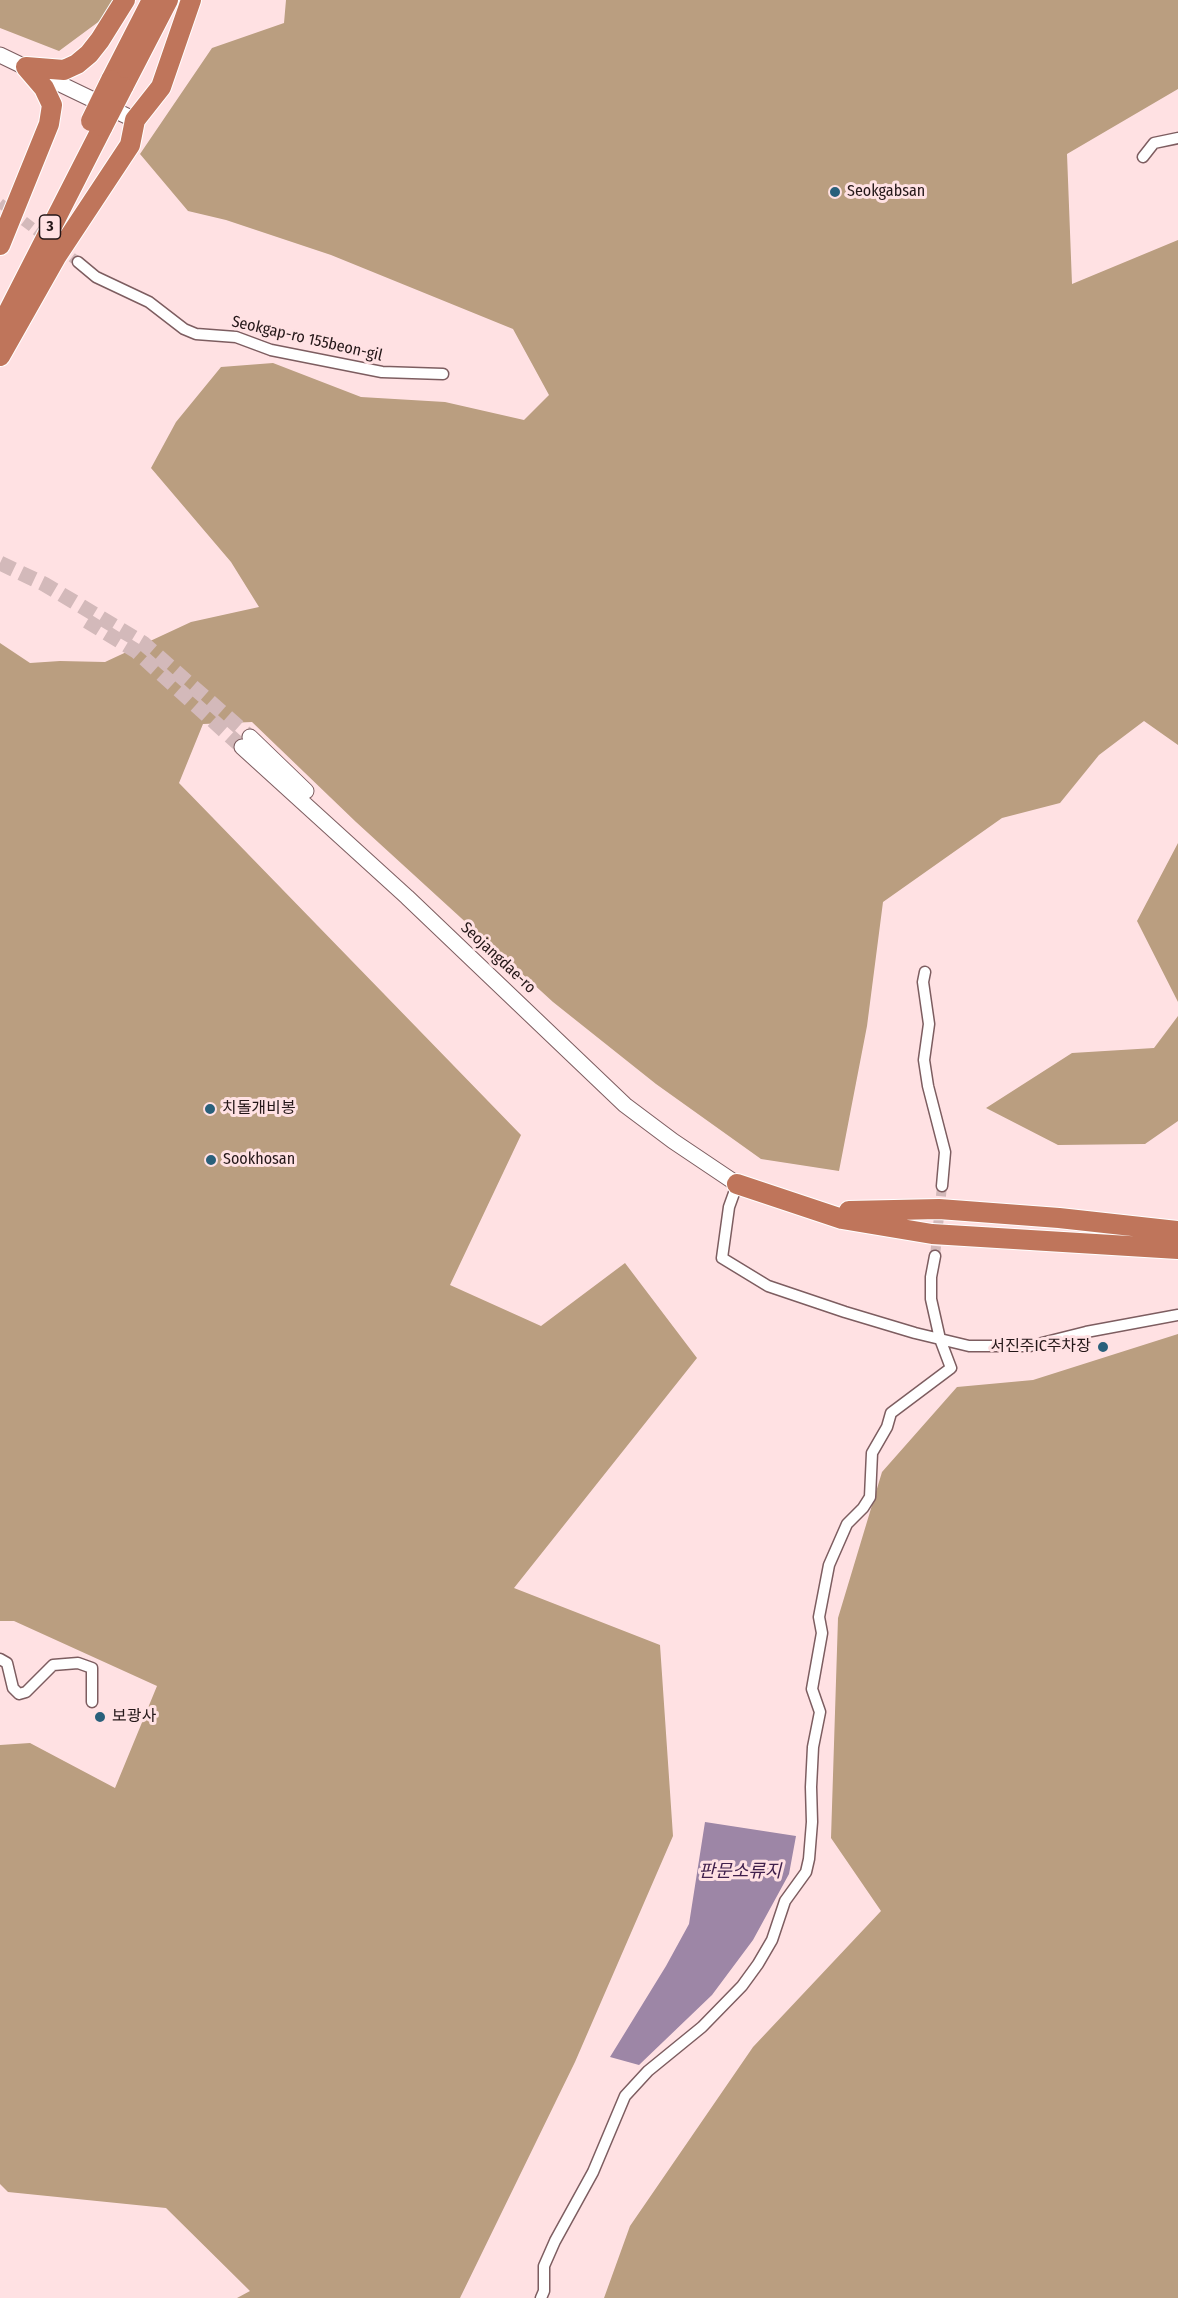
<!DOCTYPE html>
<meta charset="utf-8">
<style>
body{margin:0}
canvas{display:block;background:#ffe1e3}
</style>
<canvas width="1178" height="2298"></canvas>
<script>
const context = document.querySelector('canvas').getContext('2d');
context.lineJoin = 'round';
function fillPath(path, color) { context.fillStyle = color; context.fill(path, 'evenodd'); }
const poly = rows => new Path2D(rows.map(r => 'M' + r).join(''));
function trace(path, color, width, dash) { context.strokeStyle = color; context.lineWidth = width; context.lineCap = dash ? 'butt' : 'round'; context.setLineDash(dash || []); context.stroke(path); }
function write(font, color, halo, rows, align = 'center') {
  context.font = font + ' "Fira Sans Condensed","Noto Sans KR",sans-serif'; context.lineWidth = 6; context.setLineDash([]); context.textBaseline = 'middle'; context.strokeStyle = halo; context.fillStyle = color; for (const [text, x, y, turn = 0] of rows) {
    context.save(); context.translate(x, y); context.rotate((+turn || 0) * Math.PI / 180); context.textAlign = isNaN(turn) ? turn : align; if (halo) context.strokeText(text, 0, 0); context.fillText(text, 0, 0); context.restore();
  }
}
fillPath(poly([
 [0,0,115,0,105,17,59,51,0,28],
 [286,0,1178,0,1178,89,1067,154,1072,284,1178,240,1178,745,1144,721,1099,755,1060,803,1002,818,883,902,867,1026,839,1171,761,1159,656,1084,553,1002,356,822,252,722,203,724,179,783,521,1135,450,1285,541,1326,625,1263,697,1358,514,1588,660,1645,673,1836,575,2062,460,2298,237,2298,250,2291,166,2208,8,2192,0,2184,0,1745,30,1743,115,1788,157,1686,14,1621,0,1621,0,643,30,663,60,661,105,662,191,622,259,607,231,562,151,468,176,422,221,367,273,363,361,397,445,402,524,420,549,395,513,329,331,255,226,220,188,211,140,154,212,48,284,23],
 [1178,843,1178,1002,1137,921],
 [1178,1016,1178,1121,1145,1144,1058,1145,986,1108,1072,1053,1154,1048],
 [1178,1334,1178,2298,604,2298,630,2226,753,2047,881,1911,831,1838,838,1618,882,1472,957,1387,1033,1380]
]), '#ba9e80');
fillPath(poly([
 [705,1822,796,1836,789,1874,753,1940,712,1995,639,2065,610,2057,666,1966,689,1924]
]), '#9d86a6');
trace(poly([
 [0,203,78,262],
 [935,1256,942,1186]
]), '#d3b9ba', 10, [10, 5]);
trace(poly([
 [0,563,44,584,143,643,250,737],
 [87,621,136,651,242,747]
]), '#d3b9ba', 15, [15, 8]);
const street = poly([
 [1143,157,1154,143,1178,138],
 [78,262,96,277,149,302,184,329,196,334,236,337,271,350,382,372,443,374],
 [925,972,923,982,929,1024,924,1060,928,1086,945,1152,942,1186],
 [738,1182,729,1207,722,1258,768,1286,845,1312,915,1333,969,1346,1030,1346,1086,1332,1178,1315],
 [0,1659,7,1663,13,1688,19,1694,26,1692,53,1665,78,1663,92,1668,92,1702],
 [541,2298,544,2291,544,2266,555,2241,593,2172,625,2096,648,2071,702,2027,742,1986,758,1964,772,1940,785,1901,806,1872,809,1859,812,1822,811,1787,813,1747,820,1712,812,1689,822,1633,819,1617,829,1565,847,1524,863,1508,870,1497,872,1453,887,1427,891,1413,951,1368,940,1339,931,1299,931,1277,935,1256]
]);
const secondary = poly([
 [0,55,135,120],
 [250,737,306,791],
 [242,747,407,897,625,1105,673,1141,737,1184]
]);
const highway = poly([
 [26,67,64,70,77,64,89,54,100,40,125,0],
 [111,80,152,0],
 [123,87,168,0],
 [0,245,49,124,52,105,44,88,26,67],
 [0,328,103,126],
 [0,356,56,257,130,145,135,120,161,87,191,0],
 [737,1184,842,1219,932,1234,1178,1249],
 [849,1211,939,1209,1059,1218,1178,1231]
]);
trace(street, '#7d5d60', 13);
trace(secondary, '#7d5d60', 17);
trace(highway, '#fff', 22);
trace(street, '#fff', 10);
trace(secondary, '#fff', 15);
trace(highway, '#bf755b', 20);
const highwayBridge = poly([
 [91,121,111,80],
 [103,126,123,87]
]);
trace(highwayBridge, '#fff', 22, []);
trace(highwayBridge, '#bf755b', 20);
for (const [x, y, r, color] of [
 [835,192,6,"#29607b"],
 [210,1109,6,"#29607b"],
 [211,1160,6,"#29607b"],
 [1103,1347,6,"#29607b"],
 [100,1717,6,"#29607b"]
]) { const dot = new Path2D(); dot.arc(x, y, r, 0, 2 * Math.PI); context.fillStyle = color; context.fill(dot); trace(dot, '#ffe1e3', 2); }
for (const [x, y, w] of [
 [50,227,21]
]) { const box = new Path2D(); box.roundRect(x - w / 2, y - 12, w, 24, 4.5); context.fillStyle = '#ffe1e3'; context.fill(box); trace(box, '#241718', 1.5); }
write('bold 15px', '#241718', null, [
 ["3",50,227]
]);
write('16px', '#241718', '#ffe1e3', [
 ["Seokgabsan",847,192],
 ["치돌개비봉",222,1109],
 ["Sookhosan",223,1160],
 ["서진주IC주차장",1091,1347,"right"],
 ["보광사",112,1717]
], 'left');
write('16px', '#241718', '#ffe1e3', [
 ["Seokgap-ro 155beon-gil",307,339,13],
 ["Seojangdae-ro",498,958,43]
]);
write('italic 18px', '#40204c', '#ffe1e3', [
 ["판문소류지",740,1872]
]);
</script>
